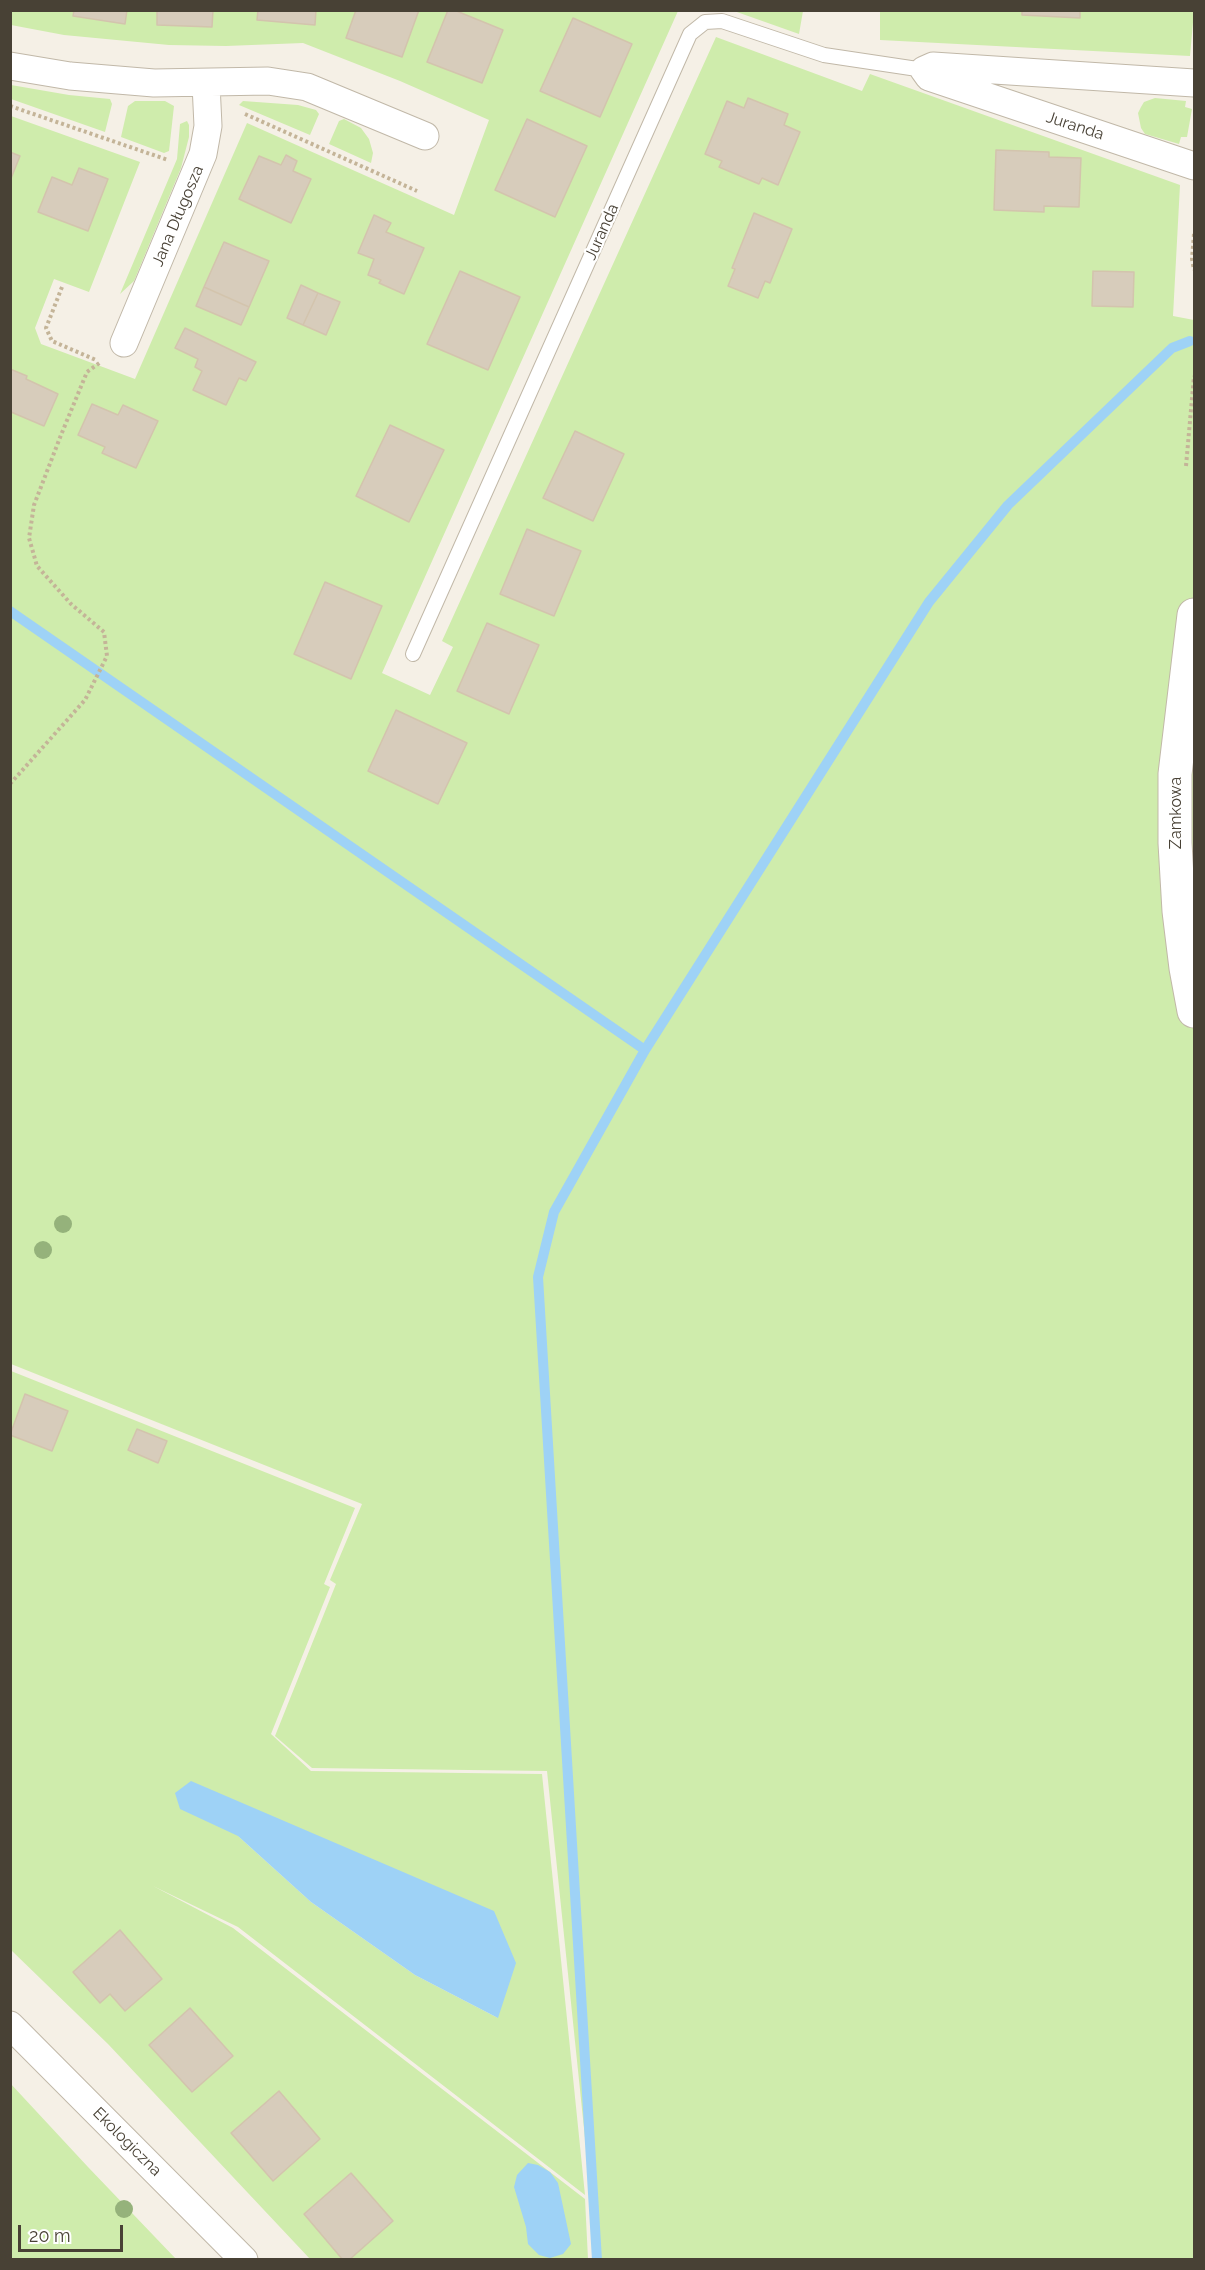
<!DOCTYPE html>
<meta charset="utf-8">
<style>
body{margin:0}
#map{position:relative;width:1205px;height:2270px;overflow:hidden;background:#f5f0e6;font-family:Raleway,sans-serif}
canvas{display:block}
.frame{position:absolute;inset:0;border:12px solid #484135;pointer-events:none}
.scale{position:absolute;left:18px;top:2225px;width:105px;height:27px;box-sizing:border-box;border:3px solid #484135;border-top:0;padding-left:8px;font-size:18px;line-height:21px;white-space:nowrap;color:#484135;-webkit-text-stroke:4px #fff;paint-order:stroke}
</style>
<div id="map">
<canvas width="1205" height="2270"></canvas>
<div class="frame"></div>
<div class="scale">20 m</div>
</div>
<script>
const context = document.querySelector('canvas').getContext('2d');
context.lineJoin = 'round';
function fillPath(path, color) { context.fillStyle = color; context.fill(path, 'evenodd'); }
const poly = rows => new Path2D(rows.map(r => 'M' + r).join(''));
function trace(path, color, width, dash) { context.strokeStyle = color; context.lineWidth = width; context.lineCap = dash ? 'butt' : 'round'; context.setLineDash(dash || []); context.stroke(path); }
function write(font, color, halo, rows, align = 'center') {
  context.font = font + ' Raleway,sans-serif'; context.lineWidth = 4.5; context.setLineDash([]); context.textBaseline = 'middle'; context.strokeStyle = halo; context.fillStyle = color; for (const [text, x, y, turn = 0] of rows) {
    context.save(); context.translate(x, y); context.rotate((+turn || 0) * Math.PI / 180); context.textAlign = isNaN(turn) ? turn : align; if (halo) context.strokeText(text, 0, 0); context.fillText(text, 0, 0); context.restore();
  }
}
fillPath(poly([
 [11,10,678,11,382,673,430,695,453,647,442,641,716,37,862,91,870,74,1180,185,1173,316,1194,320,1194,2259,594,2259,591,2196,547,1771,312,1768,275,1736,336,1584,330,1580,362,1504,11,1364,11,116,140,162,89,292,54,279,35,328,41,344,135,379,247,123,454,215,489,120,400,81,303,43,226,46,169,45,64,35,11,25],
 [734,11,803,11,799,34],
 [880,11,1194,11,1190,56,880,40],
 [11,85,69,95,110,99,112,104,105,132,11,99],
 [1155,98,1186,101,1185,107,1192,109,1187,137,1181,137,1179,144,1145,134,1141,128,1138,113,1141,107,1144,102],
 [135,101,165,101,174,106,169,151,164,153,121,137,128,106],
 [243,101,298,105,316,110,319,114,310,135,239,105],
 [344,119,361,128,369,139,373,153,371,163,329,144,339,121],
 [187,121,189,125,189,137,181,168,134,281,120,294,177,159,180,124],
 [11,1371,355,1508,324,1584,330,1587,271,1734,311,1771,542,1774,585,2195,238,1927,153,1886,233,1928,585,2199,588,2259,310,2259,108,2044,11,1950],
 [238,1836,498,2018,415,1975,311,1902],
 [10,2083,88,2167,176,2259,11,2259]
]), '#cfecac');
fillPath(poly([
 [191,1781,494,1911,516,1963,498,2018,415,1975,311,1902,238,1836,180,1809,175,1793],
 [528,2163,538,2165,550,2172,558,2183,571,2244,563,2254,550,2258,539,2255,528,2244,526,2227,514,2187,517,2175]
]), '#9ed2f6');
trace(poly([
 [10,611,645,1050],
 [597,2260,538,1277,554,1212,645,1050,929,602,1008,505,1172,348,1190,341]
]), '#9ed2f6', 10);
const building = poly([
 [74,10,127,10,125,24,73,16,74,10],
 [157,10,213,10,212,27,157,25,157,10],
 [258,10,316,10,315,25,257,20,258,10],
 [356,10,419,10,402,57,346,38,356,10],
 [448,10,454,10,503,30,482,83,427,62,448,10],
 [1022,10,1080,10,1080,18,1022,15,1022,10],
 [573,18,632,44,600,117,540,91,573,18],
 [748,98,788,114,784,125,800,132,778,185,762,178,759,184,719,167,722,161,705,154,727,101,744,108,748,98],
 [527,119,587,146,555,217,495,190,527,119],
 [996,150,1049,152,1049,157,1081,158,1079,207,1044,206,1044,212,994,210,996,150],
 [10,152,20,156,10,181,10,152],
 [286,155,297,161,293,171,311,179,291,223,239,199,259,156,281,165,286,155],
 [79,168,108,179,88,231,38,212,52,177,72,185,79,168],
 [754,213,792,229,770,283,765,281,758,298,728,286,735,269,732,268,754,213],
 [374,215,391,223,386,232,424,248,404,294,379,283,381,280,368,275,374,259,358,253,374,215],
 [224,242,269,261,249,307,204,287,224,242],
 [460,271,520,297,488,370,427,344,460,271],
 [1093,271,1134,272,1133,307,1092,306,1093,271],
 [301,285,318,293,303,325,287,318,301,285],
 [204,287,249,307,241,325,196,306,204,287],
 [318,293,340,302,326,335,303,325,318,293],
 [185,328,256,362,246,381,239,378,226,405,193,390,202,371,195,367,198,359,175,348,185,328],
 [10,369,27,376,26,379,58,394,44,426,11,412,10,413,10,369],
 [92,404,118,415,123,405,158,421,136,468,102,453,105,447,78,435,92,404],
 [390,425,444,450,409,522,356,496,390,425],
 [575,431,624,454,593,521,543,498,575,431],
 [527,529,581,551,554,616,500,594,527,529],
 [325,582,382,606,351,679,294,654,325,582],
 [487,623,539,645,509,714,457,691,487,623],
 [396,710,467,743,438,804,368,771,396,710],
 [25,1394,68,1411,52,1451,10,1435,25,1394],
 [137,1429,167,1441,158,1463,128,1450,137,1429],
 [120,1930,162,1979,125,2011,110,1994,100,2003,73,1972,120,1930],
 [190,2008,233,2056,192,2092,149,2045,190,2008],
 [279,2091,320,2139,273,2181,231,2133,279,2091],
 [351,2173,393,2221,349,2260,343,2260,304,2214,351,2173]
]);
fillPath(building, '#d7ccbb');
trace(building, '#d3c4ad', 1.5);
const service = poly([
 [413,654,690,34,705,22,722,21,824,55,924,70]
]);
const minor = poly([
 [10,66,70,76,154,83,268,81,307,87,425,136],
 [1194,83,933,66,924,70,929,77,1194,166],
 [124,343,203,154,208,126,206,84],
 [10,2025,244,2260]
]);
const tertiary = poly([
 [1194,615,1175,774,1175,843,1179,911,1186,968,1194,1011]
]);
trace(service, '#c1b8a8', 16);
trace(minor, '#c1b8a8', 29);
trace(tertiary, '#c1b8a8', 35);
trace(poly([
 [10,106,168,160],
 [245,114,417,191],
 [1194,234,1192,259,1194,270],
 [62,287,46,328,52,341,96,360],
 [1186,466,1194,376],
 [10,784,85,700,107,656,104,632,71,604,37,566,29,538,34,505,61,435,87,372,101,362]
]), '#c4b498', 4, [3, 3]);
trace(service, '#fff', 14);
trace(minor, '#fff', 27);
trace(tertiary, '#fff', 33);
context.fillStyle = '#95b27b';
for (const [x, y] of [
 [63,1224],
 [43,1250],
 [124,2209]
]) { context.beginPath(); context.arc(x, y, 9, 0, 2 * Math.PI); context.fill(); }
write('16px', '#484135', '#fff', [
 ["Juranda",1075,126,18],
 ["Jana Długosza",178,216,-67],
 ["Juranda",602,232,-66],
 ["Zamkowa",1176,813,-90],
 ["Ekologiczna",127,2142,45]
]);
</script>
